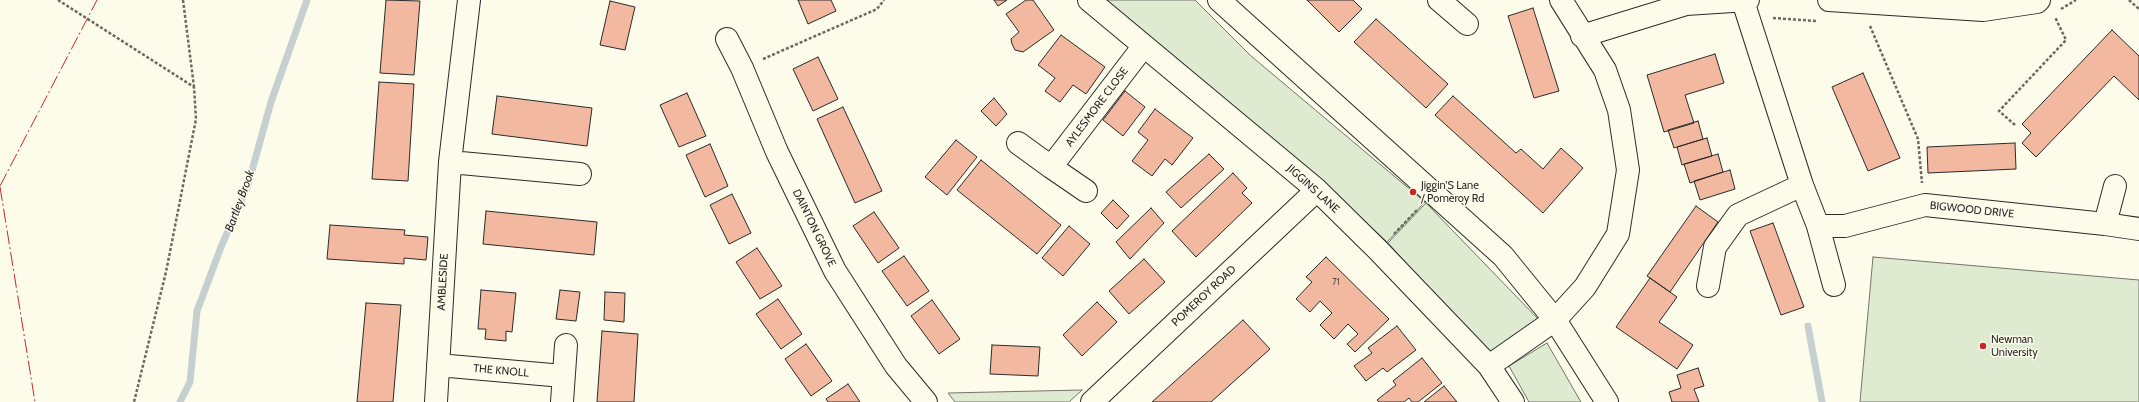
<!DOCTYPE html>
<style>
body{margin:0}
canvas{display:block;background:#fdfbea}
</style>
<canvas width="2139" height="402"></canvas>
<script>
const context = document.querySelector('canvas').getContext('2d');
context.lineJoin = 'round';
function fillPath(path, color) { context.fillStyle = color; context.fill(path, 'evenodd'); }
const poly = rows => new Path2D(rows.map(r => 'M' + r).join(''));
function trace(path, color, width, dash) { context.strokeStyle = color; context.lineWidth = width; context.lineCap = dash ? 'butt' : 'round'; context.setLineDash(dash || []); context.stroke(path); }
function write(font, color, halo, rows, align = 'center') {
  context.font = font + ' Cabin,sans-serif'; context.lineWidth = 3; context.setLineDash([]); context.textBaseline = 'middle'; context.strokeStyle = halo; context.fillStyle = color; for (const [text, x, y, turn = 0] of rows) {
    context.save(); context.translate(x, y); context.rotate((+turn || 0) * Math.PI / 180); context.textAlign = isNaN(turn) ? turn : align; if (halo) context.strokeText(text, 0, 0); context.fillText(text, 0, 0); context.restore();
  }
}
const green = poly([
 [1105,0,1195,0,1251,56,1425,202,1387,242,1327,186,1105,0],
 [1426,203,1542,323,1490,356,1388,243,1426,203],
 [1873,257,2139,280,2139,402,1860,402,1873,257],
 [1547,343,1581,402,1529,402,1509,366,1547,343],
 [1082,390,1069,402,955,402,948,393,1082,390]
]);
fillPath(green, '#deebd1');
trace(green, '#74746e', 1);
trace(poly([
 [1808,326,1822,402],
 [180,402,190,382,197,311,221,247,248,185,271,102,307,0]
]), '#c7d0d0', 7);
const building = poly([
 [386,0,420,1,414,75,380,73,386,0],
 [798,0,831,0,836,11,808,24,798,0],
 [994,0,1007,0,998,6,994,0],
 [1026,0,1033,0,1054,30,1023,52,1015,50,1012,44,1011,39,1019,32,1006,14,1026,0],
 [1307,0,1353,0,1362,9,1339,32,1307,0],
 [610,1,635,7,625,50,600,45,610,1],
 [1533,8,1559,91,1534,98,1508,16,1533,8],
 [1376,19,1448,84,1426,108,1354,42,1376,19],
 [2112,30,2139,56,2139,100,2114,76,2036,157,2022,143,2031,133,2022,124,2112,30],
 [1061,35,1105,67,1086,94,1073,85,1060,102,1045,91,1055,78,1038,65,1061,35],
 [1715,54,1724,83,1685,95,1694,123,1664,132,1647,75,1715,54],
 [818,57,838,99,813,111,793,69,818,57],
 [1863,73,1900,158,1868,171,1832,87,1863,73],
 [379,82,414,84,408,181,372,179,379,82],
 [1125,91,1145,107,1123,136,1103,120,1125,91],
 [687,93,706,136,679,147,660,105,687,93],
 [497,96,592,108,587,146,492,134,497,96],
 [1453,96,1516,153,1521,149,1543,169,1561,148,1583,168,1543,213,1435,115,1453,96],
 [994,98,1007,114,996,126,981,111,994,98],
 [843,107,882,191,855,203,817,119,843,107],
 [1155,109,1193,138,1172,165,1165,159,1152,176,1132,161,1148,140,1138,132,1155,109],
 [1698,121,1703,139,1674,148,1668,130,1698,121],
 [1707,138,1712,156,1682,165,1677,147,1707,138],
 [956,140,977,157,947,195,925,177,956,140],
 [2015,143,2016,169,1928,173,1927,147,2015,143],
 [710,144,728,186,705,197,686,155,710,144],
 [1209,154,1224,169,1181,208,1166,192,1209,154],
 [1718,154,1723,172,1690,183,1684,164,1718,154],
 [981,160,1061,225,1037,254,957,190,981,160],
 [1730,170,1735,189,1700,200,1694,181,1730,170],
 [1233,173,1247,188,1242,193,1252,203,1196,257,1172,231,1233,173],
 [732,194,751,233,729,244,710,205,732,194],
 [1113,200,1129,216,1117,229,1101,213,1113,200],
 [1696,206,1718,222,1670,292,1647,276,1696,206],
 [1151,208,1164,223,1130,259,1116,242,1151,208],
 [486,211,597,222,594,255,483,244,486,211],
 [874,212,899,248,878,263,853,226,874,212],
 [1773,223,1804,307,1781,315,1750,231,1773,223],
 [330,225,405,230,404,235,428,237,426,260,404,258,404,264,327,259,330,225],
 [1069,226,1090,244,1063,276,1042,258,1069,226],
 [757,248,782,286,760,299,736,262,757,248],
 [904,256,929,291,907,306,882,271,904,256],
 [1326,257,1389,319,1355,352,1347,344,1358,334,1348,324,1334,339,1320,325,1332,313,1320,301,1310,312,1296,299,1312,282,1306,277,1326,257],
 [1144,259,1165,282,1129,314,1109,291,1144,259],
 [1650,278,1677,297,1659,322,1693,345,1677,369,1616,327,1650,278],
 [481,290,516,293,512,332,506,331,506,341,485,339,486,329,478,329,481,290],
 [560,290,580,292,576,321,556,319,560,290],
 [605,292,625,293,624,322,604,320,605,292],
 [778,299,802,334,781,349,756,314,778,299],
 [932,300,960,339,939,354,911,316,932,300],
 [1097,302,1117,322,1082,356,1063,335,1097,302],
 [366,303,401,305,393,402,357,402,366,303],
 [1243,320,1270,349,1211,402,1152,402,1243,320],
 [1397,326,1416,350,1387,372,1383,368,1366,381,1354,366,1372,353,1368,348,1397,326],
 [602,331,638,334,634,402,597,402,602,331],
 [806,344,832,381,811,396,785,359,806,344],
 [992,345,1040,347,1038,376,990,374,992,345],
 [1422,358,1442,383,1418,402,1412,402,1409,398,1404,402,1379,402,1377,400,1396,385,1393,381,1422,358],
 [1698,368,1704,386,1694,389,1699,402,1672,402,1669,392,1681,388,1677,375,1698,368],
 [848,384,860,402,828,402,826,399,848,384],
 [1444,386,1457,402,1424,402,1444,386]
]);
fillPath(building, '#f2b8a0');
trace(building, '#2b2b2b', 1);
const minor = poly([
 [1089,0,1317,190,1378,250,1489,366,1513,402],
 [1219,0,1503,256,1555,320,1607,402],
 [1439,0,1467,24],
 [1829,0,1983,10,2037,2,2039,0],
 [1743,1,1802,185,1818,226,1834,285],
 [1582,36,1686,4,1748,0],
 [727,39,742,68,777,152,835,271,896,366,926,402],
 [1018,143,1051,167,1143,47],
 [450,162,580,174],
 [1051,167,1086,191],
 [2105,224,2115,186],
 [1818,226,1845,226,1925,205,2105,224,2139,229],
 [1708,286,1715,247,1738,215,1802,185],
 [438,365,563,376],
 [1489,366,1555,320,1585,287,1618,234,1628,170,1619,110,1605,70,1561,0],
 [436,402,450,162,469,0],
 [562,402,566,345],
 [1092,402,1317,190]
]);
trace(minor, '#2b2b2b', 24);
trace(poly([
 [58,0,194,87,196,119,166,272,134,402],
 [183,0,194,87],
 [2129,0,2139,9],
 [2061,9,2076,0],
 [1773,18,1816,21],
 [1870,26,1918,139,1922,183],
 [763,59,877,9,884,0],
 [2015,125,1999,111,2066,40,2055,17],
 [1394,234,1417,210]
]), '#6a6964', 2.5, [3, 2]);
trace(minor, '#fdfbea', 22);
trace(poly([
 [0,186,97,0],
 [0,187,35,402]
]), '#c62828', 1, [14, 3, 2, 3]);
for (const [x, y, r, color] of [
 [1413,192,4,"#c62828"],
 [1983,346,4,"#c62828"]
]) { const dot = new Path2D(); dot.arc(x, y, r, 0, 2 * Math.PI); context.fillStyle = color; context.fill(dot); trace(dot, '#fdfbea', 1.5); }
write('9px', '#5d4e48', null, [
 ["71",1336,282]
]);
write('11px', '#2b2b2b', '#fdfbea', [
 ["AYLESMORE CLOSE",1097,107,-53],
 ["JIGGINS LANE",1313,189,42],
 ["BIGWOOD DRIVE",1972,210,6],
 ["DAINTON GROVE",814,228,64],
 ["AMBLESIDE",443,282,-87],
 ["POMEROY ROAD",1204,296,-43],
 ["THE KNOLL",501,371,5]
]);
write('11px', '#2b2b2b', '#fdfbea', [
 ["Jiggin'S Lane",1421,186],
 ["/ Pomeroy Rd",1421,199],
 ["Newman",1991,340],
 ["University",1991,353]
], 'left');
write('italic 12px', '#2b2b2b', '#fdfbea', [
 ["Bartley Brook",240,201,-70]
]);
</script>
